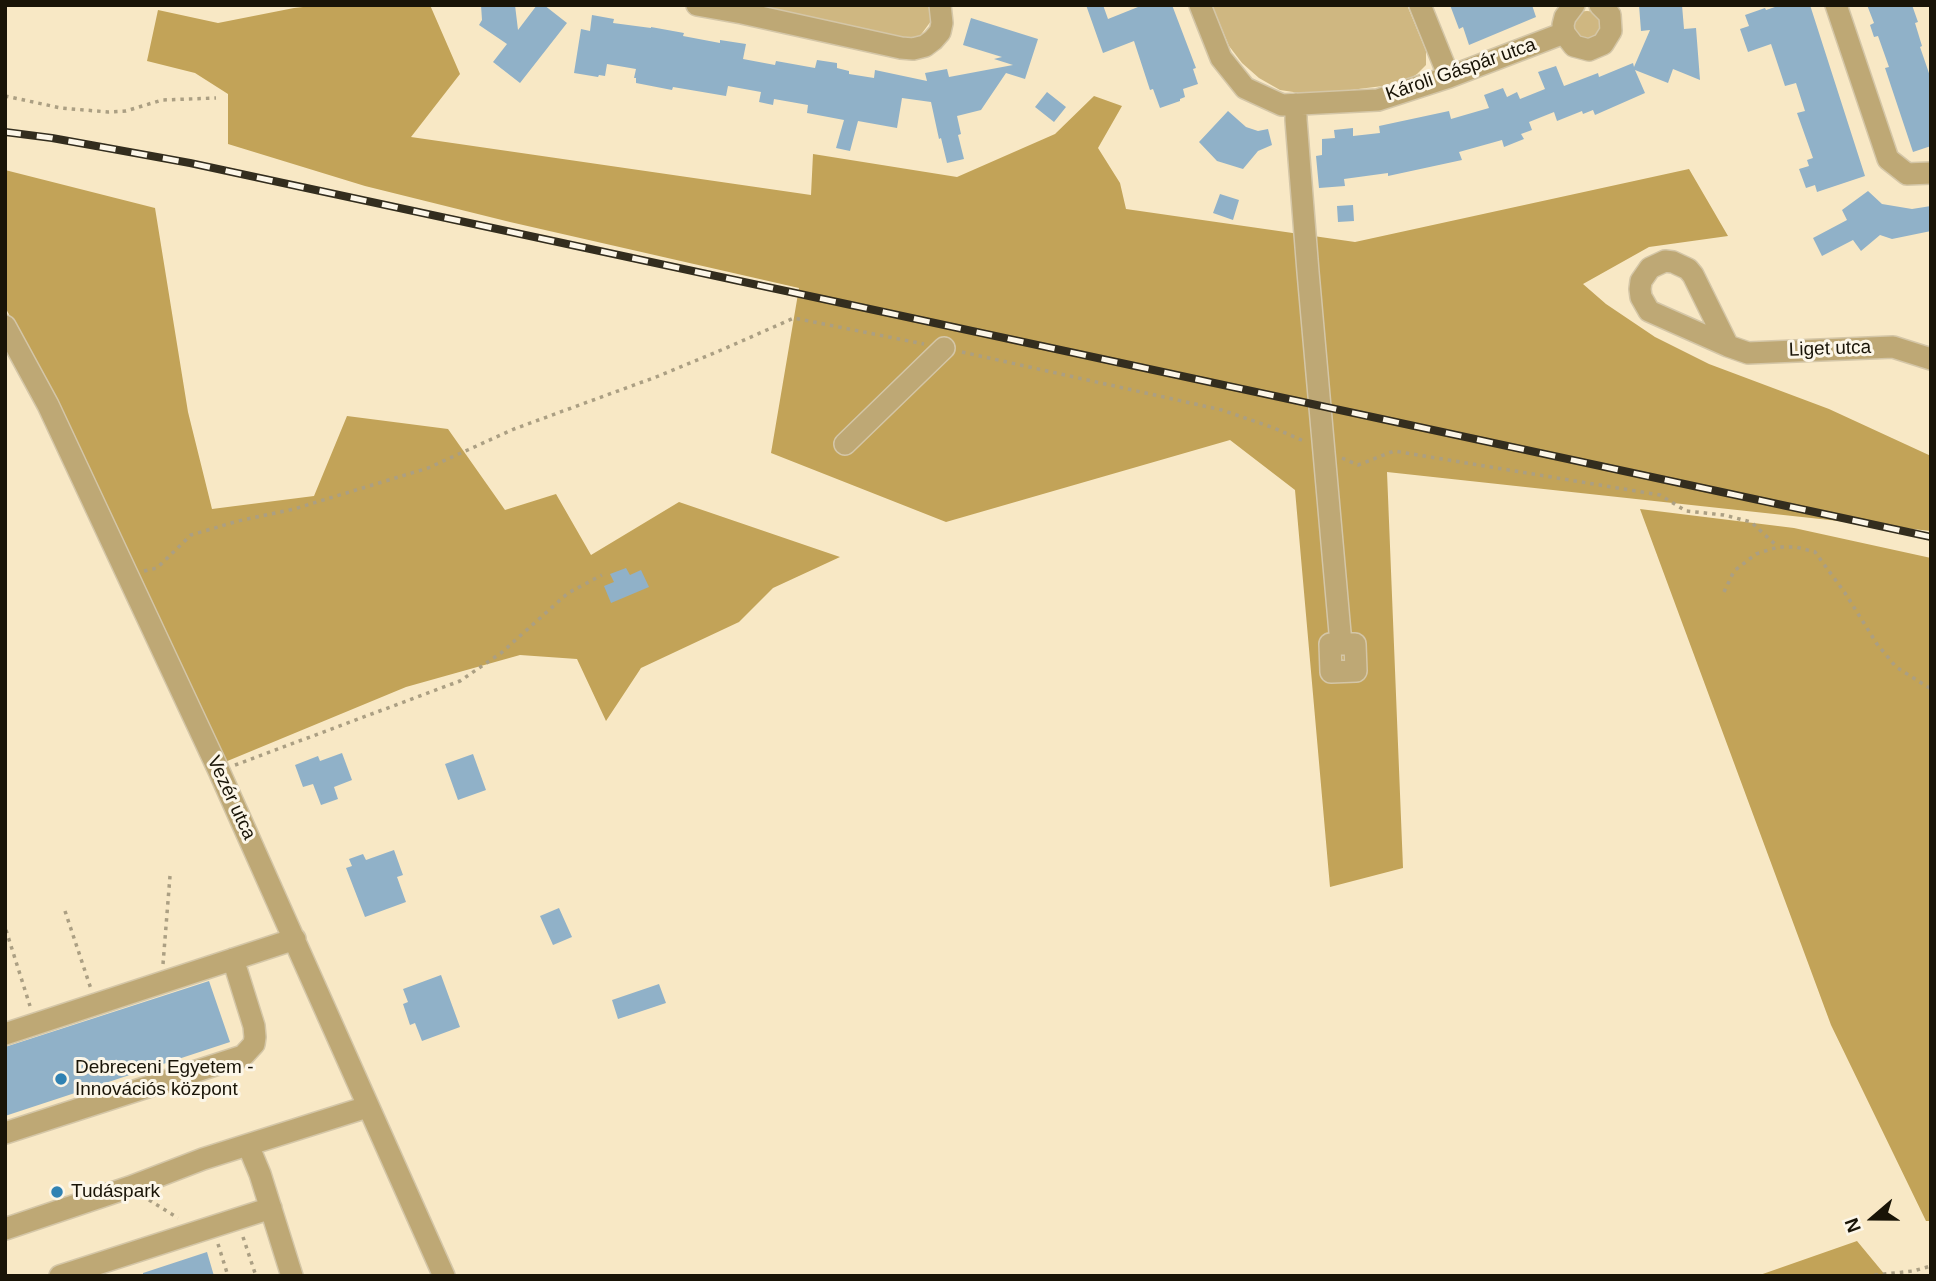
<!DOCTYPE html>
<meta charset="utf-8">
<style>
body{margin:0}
#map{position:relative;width:1936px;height:1281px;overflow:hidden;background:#f8e8c5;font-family:Helvetica,sans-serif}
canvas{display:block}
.frame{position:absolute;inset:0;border:7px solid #191407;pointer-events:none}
.north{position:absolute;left:1838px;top:1183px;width:70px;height:70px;-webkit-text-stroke:5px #fcf6e8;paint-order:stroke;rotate:250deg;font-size:19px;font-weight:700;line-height:28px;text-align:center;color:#191407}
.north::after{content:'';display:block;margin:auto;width:24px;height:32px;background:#191407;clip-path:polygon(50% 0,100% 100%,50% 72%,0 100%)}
</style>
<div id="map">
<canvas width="1936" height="1281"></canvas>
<div class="frame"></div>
<div class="north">N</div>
</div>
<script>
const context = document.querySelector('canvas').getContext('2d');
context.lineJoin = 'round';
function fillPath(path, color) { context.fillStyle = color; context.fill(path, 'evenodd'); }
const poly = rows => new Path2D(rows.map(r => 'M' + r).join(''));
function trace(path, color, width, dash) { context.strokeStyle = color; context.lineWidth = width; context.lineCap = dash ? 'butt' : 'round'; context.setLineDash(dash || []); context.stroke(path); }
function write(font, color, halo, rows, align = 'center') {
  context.font = font + ' Helvetica,sans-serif'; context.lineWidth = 6; context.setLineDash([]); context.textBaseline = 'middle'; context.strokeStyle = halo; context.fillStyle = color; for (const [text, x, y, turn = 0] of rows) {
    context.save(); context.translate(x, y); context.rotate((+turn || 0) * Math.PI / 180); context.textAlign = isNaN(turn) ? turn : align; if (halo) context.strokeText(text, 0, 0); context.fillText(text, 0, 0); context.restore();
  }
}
fillPath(poly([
 [753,5,930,5,932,10,931,21,920,36,911,39,904,39],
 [1212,5,1407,5,1426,51,1426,65,1417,74,1406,81,1391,85,1342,91,1300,93,1280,90,1259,78,1242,63,1229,46],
 '1573 25a14 14 0 1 1 28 0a14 14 0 1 1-28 0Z'
]), '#cfb781');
fillPath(poly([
 [321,5,430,5,460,74,411,137,811,195,813,154,957,177,1055,134,1094,96,1122,106,1098,148,1120,183,1126,209,1355,242,1689,169,1728,236,1649,247,1583,284,1606,304,1655,337,1709,364,1829,409,1931,456,1931,531,1387,472,1403,868,1330,887,1295,490,1230,440,946,522,771,453,799,288,510,222,365,186,228,144,228,94,195,73,147,61,158,10,218,23,294,8],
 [5,170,155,208,188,412,212,509,314,496,347,416,448,429,505,510,556,494,591,555,679,502,840,557,773,588,739,622,641,668,606,721,577,659,520,655,406,687,225,762,52,394,5,307],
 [1640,509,1794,528,1931,558,1931,1221,1926,1221,1831,1025],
 [1857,1241,1886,1276,1757,1276]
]), '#c2a358');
fillPath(poly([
 [481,5,515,5,518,30,537,5,544,5,567,23,520,83,493,62,507,44,479,25,482,20],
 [1086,5,1103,5,1108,19,1143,5,1172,5,1196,68,1193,69,1198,84,1183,89,1185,97,1180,99,1180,101,1160,108,1153,89,1150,90,1134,41,1103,53],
 [1450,5,1532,5,1536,17,1469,45,1463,27,1459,29],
 [1639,5,1682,5,1684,29,1696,28,1700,80,1673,69,1668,83,1635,70,1645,93,1595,115,1593,110,1583,114,1582,111,1557,121,1554,112,1529,122,1532,130,1521,134,1524,139,1504,147,1502,140,1459,152,1462,160,1388,176,1388,173,1344,179,1345,186,1319,188,1316,156,1322,155,1322,139,1335,138,1334,130,1353,128,1353,136,1380,133,1379,126,1449,111,1451,119,1489,108,1484,95,1503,88,1507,97,1517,92,1520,99,1545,89,1538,72,1556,66,1564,86,1598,73,1599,77,1633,63,1634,67,1650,30,1641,31],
 [1781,5,1810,5,1865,176,1817,192,1815,185,1806,188,1799,169,1809,166,1807,160,1813,158,1797,113,1805,111,1796,83,1785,86,1771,44,1748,52,1740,29,1749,26,1745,15,1765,8,1766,10],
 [1867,5,1912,5,1918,22,1915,23,1922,46,1920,47,1931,79,1931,146,1913,152,1885,68,1889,67,1878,36,1874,37,1870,25,1874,23],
 [592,15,614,19,613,23,651,28,651,27,684,33,683,36,720,43,720,40,746,44,743,59,775,65,776,61,815,68,817,60,837,63,837,68,849,71,849,74,874,78,875,70,927,81,925,73,947,69,949,77,1013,65,994,59,1002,57,963,45,971,18,1038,39,1025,79,1006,73,981,110,957,116,961,134,958,135,964,159,947,163,941,138,939,139,931,102,902,98,897,128,858,121,850,151,836,148,844,120,807,113,808,105,774,99,773,105,759,102,761,92,728,86,726,96,673,87,672,90,636,83,636,78,634,78,636,69,607,64,605,76,599,75,598,77,574,73,581,29,590,31],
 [1047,92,1066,107,1054,122,1035,107],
 [1228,111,1246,127,1258,131,1268,129,1272,145,1258,151,1243,169,1217,161,1199,142],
 [1868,191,1882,204,1912,209,1931,206,1931,231,1892,239,1880,235,1861,251,1853,240,1822,256,1813,238,1847,220,1842,210],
 [1220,194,1239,200,1233,220,1213,213],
 [1353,205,1354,221,1338,222,1337,206],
 [626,568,630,575,641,570,649,587,611,603,604,586,614,582,610,574],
 [342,753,352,780,334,787,338,799,321,805,313,784,303,787,295,765,318,756,320,761],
 [473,754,486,790,458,800,445,764],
 [394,850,403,875,397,877,406,902,365,917,346,868,352,866,349,859,363,854,366,860],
 [559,908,572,937,553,945,540,916],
 [441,975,460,1027,422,1041,415,1023,410,1025,403,1004,408,1002,403,989],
 [209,981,230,1042,5,1116,5,1047],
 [659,984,666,1003,618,1019,612,1000],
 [207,1252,214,1276,143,1276,143,1273]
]), '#90b1c8');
const minor = poly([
 [697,5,742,13,901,48,913,49,925,46,933,40,940,32,942,23,940,5],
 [1200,5,1221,58,1245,88,1282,105,1378,100,1449,77,1564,33],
 [1420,5,1449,77],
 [1574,5,1565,17,1563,25,1564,33,1574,46,1589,50,1603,44,1611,31,1610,15,1600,5],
 [1836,5,1888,159,1907,174,1931,173],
 [1296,104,1296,120,1308,272,1341,644,1355,644,1356,671,1331,672,1330,644,1341,644],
 [5,326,48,405,219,771,444,1276],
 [1728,346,1693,275,1688,269,1673,262,1665,261,1650,268,1641,281,1640,289,1641,297,1649,311,1728,346,1748,353,1893,347,1931,359],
 [845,444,944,348],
 [5,1034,295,939],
 [5,1133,243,1056,254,1044,255,1037,254,1026,233,959],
 [248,1145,260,1174,292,1276],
 [5,1229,130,1187,203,1159,367,1107],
 [60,1276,271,1208]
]);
trace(minor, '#d4c6a7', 24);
trace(poly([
 [5,96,61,108,108,112,126,111,162,100,216,98],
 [962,352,1222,410,1274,428,1306,442],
 [1342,458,1358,465,1394,451,1660,495,1686,511,1724,515,1751,522,1778,547],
 [144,571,157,568,191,535,238,521,294,509,428,468,514,429,656,377,726,348,794,318,924,344],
 [1724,592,1734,571,1756,554,1778,547,1796,547,1815,552,1845,593,1877,644,1896,667,1931,689],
 [235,765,460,681,501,653,568,593,602,575],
 [65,911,91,989],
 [6,930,30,1006],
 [163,964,170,876],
 [149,1200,178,1218],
 [243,1237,256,1276],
 [218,1244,228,1276],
 [1866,1276,1913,1271,1931,1266]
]), '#ab9f83', 3.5, [3.5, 5]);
trace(minor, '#bea875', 21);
const rail = poly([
 [5,132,52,138,190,163,1931,537]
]);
trace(rail, '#332d1e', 8);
trace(rail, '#fcf6e8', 5, [16]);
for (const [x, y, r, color] of [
 [61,1079,7,"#3082b3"],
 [57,1192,7,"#3082b3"]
]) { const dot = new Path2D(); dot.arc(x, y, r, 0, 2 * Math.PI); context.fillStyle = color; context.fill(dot); trace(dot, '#fcf6e8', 2.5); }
write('19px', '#191407', '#fcf6e8', [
 ["Károli Gáspár utca",1461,70,-19],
 ["Liget utca",1830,349,-2],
 ["Vezér utca",231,798,65]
]);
write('19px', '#191407', '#fcf6e8', [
 ["Debreceni Egyetem -",75,1068],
 ["Innovációs központ",75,1090],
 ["Tudáspark",71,1192]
], 'left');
</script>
